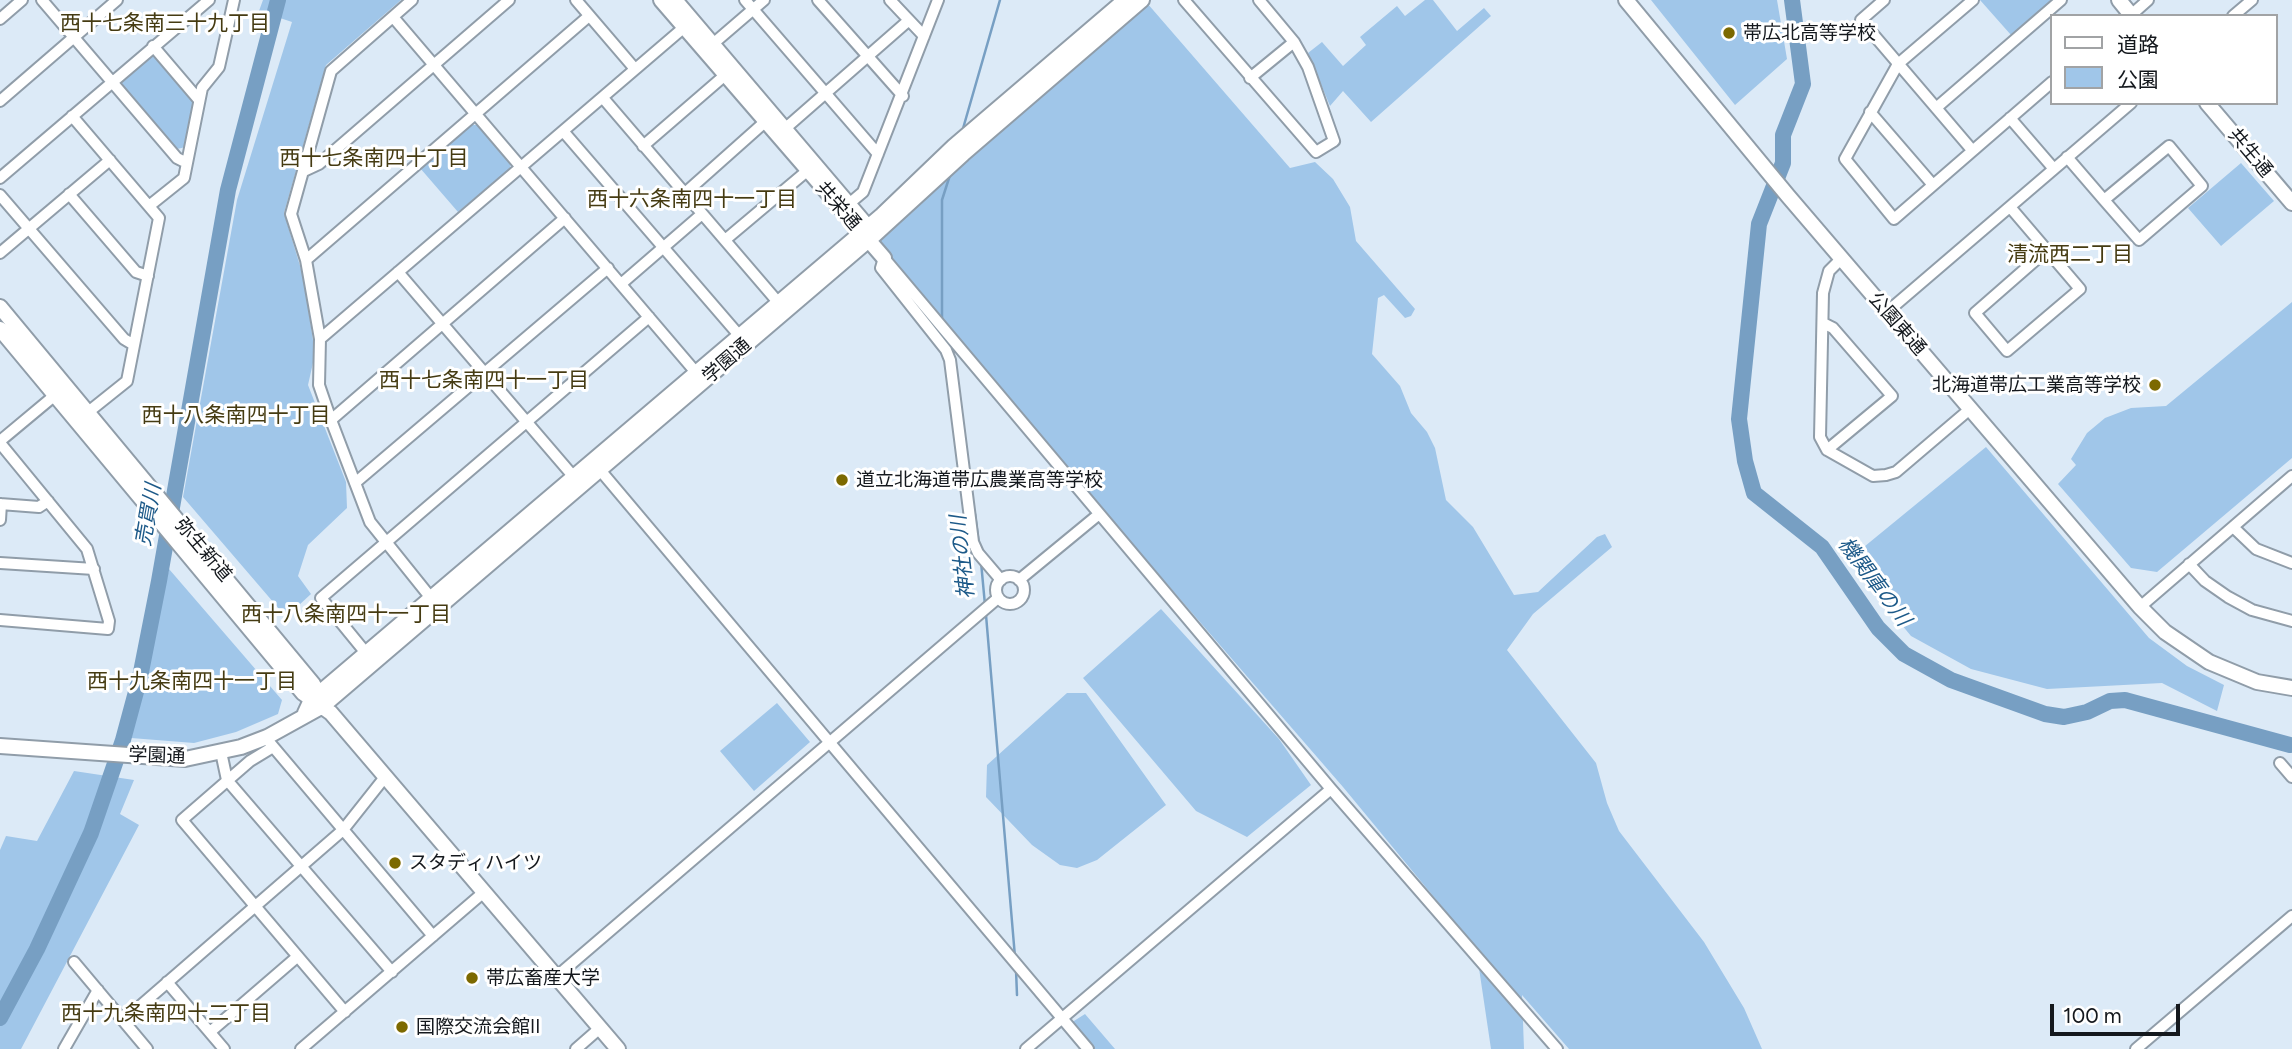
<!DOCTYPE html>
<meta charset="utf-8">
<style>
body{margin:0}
#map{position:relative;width:2292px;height:1049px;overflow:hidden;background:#dceaf7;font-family:Figtree,"Noto Sans JP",sans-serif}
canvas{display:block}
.legend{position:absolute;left:2050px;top:14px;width:228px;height:91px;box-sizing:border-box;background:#fff;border:2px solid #a1a3a5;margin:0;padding:9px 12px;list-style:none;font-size:21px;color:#14181d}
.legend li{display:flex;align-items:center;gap:14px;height:35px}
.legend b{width:35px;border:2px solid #a1a3a5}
.scale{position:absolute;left:2050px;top:1004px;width:130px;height:32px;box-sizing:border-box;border:4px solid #14181d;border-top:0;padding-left:9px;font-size:21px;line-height:24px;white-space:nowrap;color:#14181d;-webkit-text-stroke:5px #fff;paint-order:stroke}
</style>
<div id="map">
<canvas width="2292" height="1049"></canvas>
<ul class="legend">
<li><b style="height:9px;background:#fff"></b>道路</li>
<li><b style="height:19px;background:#a0c6e9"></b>公園</li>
</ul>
<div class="scale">100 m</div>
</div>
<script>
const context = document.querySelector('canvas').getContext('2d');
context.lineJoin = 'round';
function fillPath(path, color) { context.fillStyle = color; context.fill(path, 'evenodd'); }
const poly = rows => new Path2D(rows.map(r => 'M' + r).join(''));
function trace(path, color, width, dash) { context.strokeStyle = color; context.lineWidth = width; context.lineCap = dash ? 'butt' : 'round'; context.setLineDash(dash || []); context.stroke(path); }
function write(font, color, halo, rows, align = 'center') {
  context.font = font + ' Figtree,"Noto Sans JP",sans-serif'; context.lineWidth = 6; context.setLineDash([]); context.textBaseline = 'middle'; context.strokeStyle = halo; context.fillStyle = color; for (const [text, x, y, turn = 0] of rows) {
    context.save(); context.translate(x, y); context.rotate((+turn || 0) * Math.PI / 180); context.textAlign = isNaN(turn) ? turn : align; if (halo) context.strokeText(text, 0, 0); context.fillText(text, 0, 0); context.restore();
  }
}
fillPath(poly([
 [263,0,401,0,326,65,284,213,304,279,315,354,308,385,346,482,347,508,308,545,298,576,311,594,286,617,183,497,237,200,292,22,259,11],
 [1425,0,1433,0,1457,31,1484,8,1491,16,1371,122,1343,91,1330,106,1308,53,1322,42,1343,66,1366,45,1360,37,1397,6,1405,16],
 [1651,0,1777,0,1787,59,1735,105],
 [1980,0,2052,0,2011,35],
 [1147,3,1290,168,1315,162,1333,179,1350,207,1356,241,1415,309,1411,316,1405,318,1384,295,1378,298,1372,354,1400,386,1411,413,1427,432,1435,448,1446,500,1473,527,1514,595,1538,592,1597,537,1605,534,1612,547,1533,614,1507,650,1596,763,1607,803,1619,831,1704,942,1744,1008,1762,1049,1569,1049,1522,995,1524,1049,1491,1049,1476,948,1343,787,1108,516,881,247,880,233],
 [147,57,155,57,193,102,186,147,177,149,120,83],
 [470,125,479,125,511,160,510,169,458,212,420,168],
 [2241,163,2274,201,2221,246,2188,208],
 [2292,302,2292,458,2157,572,2131,568,2058,484,2076,465,2071,459,2087,433,2105,418,2131,408,2166,406],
 [1986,447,2149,638,2187,666,2224,685,2217,711,2162,683,2047,689,1971,669,1911,636,1848,560],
 [169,569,282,700,278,714,236,732,194,743,131,738],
 [1161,609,1279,739,1311,785,1247,837,1196,811,1083,678],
 [1067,693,1086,693,1166,805,1097,860,1077,868,1060,865,1032,845,986,797,987,765],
 [777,703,810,742,754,791,720,751],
 [74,771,134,780,120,814,139,825,21,1049,0,1049,0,850,6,836,37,841],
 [1085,1014,1115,1049,1085,1049,1066,1026]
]), '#a0c6e9');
trace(poly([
 [962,132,1000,0],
 [942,321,942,200,950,175],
 [975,514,979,545],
 [981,562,985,605],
 [986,615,1015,957],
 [1016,970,1017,995]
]), '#779fc3', 2.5);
trace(poly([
 [1792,0,1803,84,1783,135,1783,163,1759,224,1739,419,1745,461,1754,493,1822,547,1878,628,1904,654,1951,680,2045,714,2064,717,2087,712,2110,701,2125,700,2290,745],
 [0,1018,37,949,91,833,123,740,140,677,159,581,228,190,278,0]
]), '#779fc3', 16);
const street = poly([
 [42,0,177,158,187,163],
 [412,0,331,71,291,214,306,260,320,339,319,385,331,420,370,522,435,603],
 [576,0,635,69],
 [745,0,878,154],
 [818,0,903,96],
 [890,0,924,36],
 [1184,0,1316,152,1334,141,1308,67,1294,42,1259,0],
 [1884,0,1861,20,1972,150],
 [1973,0,1898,64,1845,159,1894,219,2052,82],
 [2130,16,2148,0],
 [2233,16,2252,0],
 [393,17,699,376],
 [0,19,22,0],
 [153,46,199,100],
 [707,49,764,0],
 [1250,78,1294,42],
 [603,98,783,308],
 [0,101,117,0],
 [1936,108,2061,0],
 [1870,112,1933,185],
 [72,116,159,218,127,381,82,417],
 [2010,118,2054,169],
 [563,131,744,341],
 [780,133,908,21],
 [643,146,731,70],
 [2067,157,2104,200,2139,240,2202,186,2169,146,2104,200],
 [304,171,319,164,509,0],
 [0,178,209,0],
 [69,194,136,272,148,276],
 [684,194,766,121],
 [0,195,124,339,134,345],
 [149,206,184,178,202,88,219,67,234,0],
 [2010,207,2080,289,2007,351,1975,313,2047,250],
 [844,208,863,192,938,0],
 [725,240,807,171],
 [0,253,110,160],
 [884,258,1331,789,1557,1049],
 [884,258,881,268,946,350,950,360,973,542,978,553,1001,580],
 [1841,259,1829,271,1823,293,1820,437,1827,450,1873,476,1886,475,1896,472,1970,409],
 [306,260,589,16],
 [398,272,579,483],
 [621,284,702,214],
 [1887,312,2131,103],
 [1823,323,1833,328,1892,396,1827,450],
 [320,339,688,24],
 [331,420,565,218],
 [0,441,60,391],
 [0,443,87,549,109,621,108,629,0,620],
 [600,470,1088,1049],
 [355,483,608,268],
 [0,504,39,507,48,501],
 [0,520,1,504],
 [2233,527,2256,549,2292,563],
 [0,563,94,569],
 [2189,564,2205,581,2228,597,2252,610,2292,621],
 '996 590a14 14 0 1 1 28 0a14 14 0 1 1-28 0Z',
 [1019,580,1098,515],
 [2140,607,2292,476],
 [366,653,321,598,649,317],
 [270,743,433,936],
 [273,747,250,761,182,820,345,1012],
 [221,752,227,780,392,972],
 [2280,763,2292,777],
 [74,962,147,1049],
 [556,977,998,598],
 [167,982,224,1049],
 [124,1020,343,830,385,777],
 [210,1032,297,957],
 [64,1049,98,990],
 [301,1049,484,892],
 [576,1049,600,1028],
 [1026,1049,1331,789],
 [2136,1049,2292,916]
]);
const secondary = poly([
 [661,0,884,258],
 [675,0,868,227],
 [1626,0,1788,196,2140,607,2165,632,2209,662,2257,682,2292,688],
 [2119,0,2132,16],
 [2207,103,2292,203],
 [0,307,313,684,322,701],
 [0,329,303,693,331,713,618,1049],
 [305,713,311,700,882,215,954,146,1125,0],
 [0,746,185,759,241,747,267,737,323,706,870,239,963,154,1142,0]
]);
trace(street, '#909da9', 14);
trace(secondary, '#909da9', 18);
trace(street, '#fff', 10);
trace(secondary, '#fff', 14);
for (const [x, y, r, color] of [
 [1729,33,7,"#7c6900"],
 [2155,385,7,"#7c6900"],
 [842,480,7,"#7c6900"],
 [395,863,7,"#7c6900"],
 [472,978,7,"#7c6900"],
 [402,1027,7,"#7c6900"]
]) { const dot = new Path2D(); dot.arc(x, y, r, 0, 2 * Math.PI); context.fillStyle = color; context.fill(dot); trace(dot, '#fff', 2.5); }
write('19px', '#14181d', '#fff', [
 ["帯広北高等学校",1743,33],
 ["北海道帯広工業高等学校",2141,385,"right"],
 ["道立北海道帯広農業高等学校",856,480],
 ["スタディハイツ",409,863],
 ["帯広畜産大学",486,978],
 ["国際交流会館II",416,1027]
], 'left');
write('19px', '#14181d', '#fff', [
 ["共生通",2250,153,50],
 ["共栄通",838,206,49],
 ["公園東通",1897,324,49],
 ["学園通",727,361,-41],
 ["弥生新道",203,550,50],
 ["学園通",157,756,2]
]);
write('21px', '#453b12', '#fff', [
 ["西十七条南三十九丁目",165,24],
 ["西十七条南四十丁目",374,159],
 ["西十六条南四十一丁目",692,200],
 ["清流西二丁目",2070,255],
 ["西十七条南四十一丁目",484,381],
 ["西十八条南四十丁目",236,416],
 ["西十八条南四十一丁目",346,615],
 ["西十九条南四十一丁目",192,682],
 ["西十九条南四十二丁目",166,1014]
]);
write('italic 21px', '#1d5a89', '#fff', [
 ["売買川",149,515,-80],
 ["神社の川",963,557,-96],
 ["機関庫の川",1874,582,53]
]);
</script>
